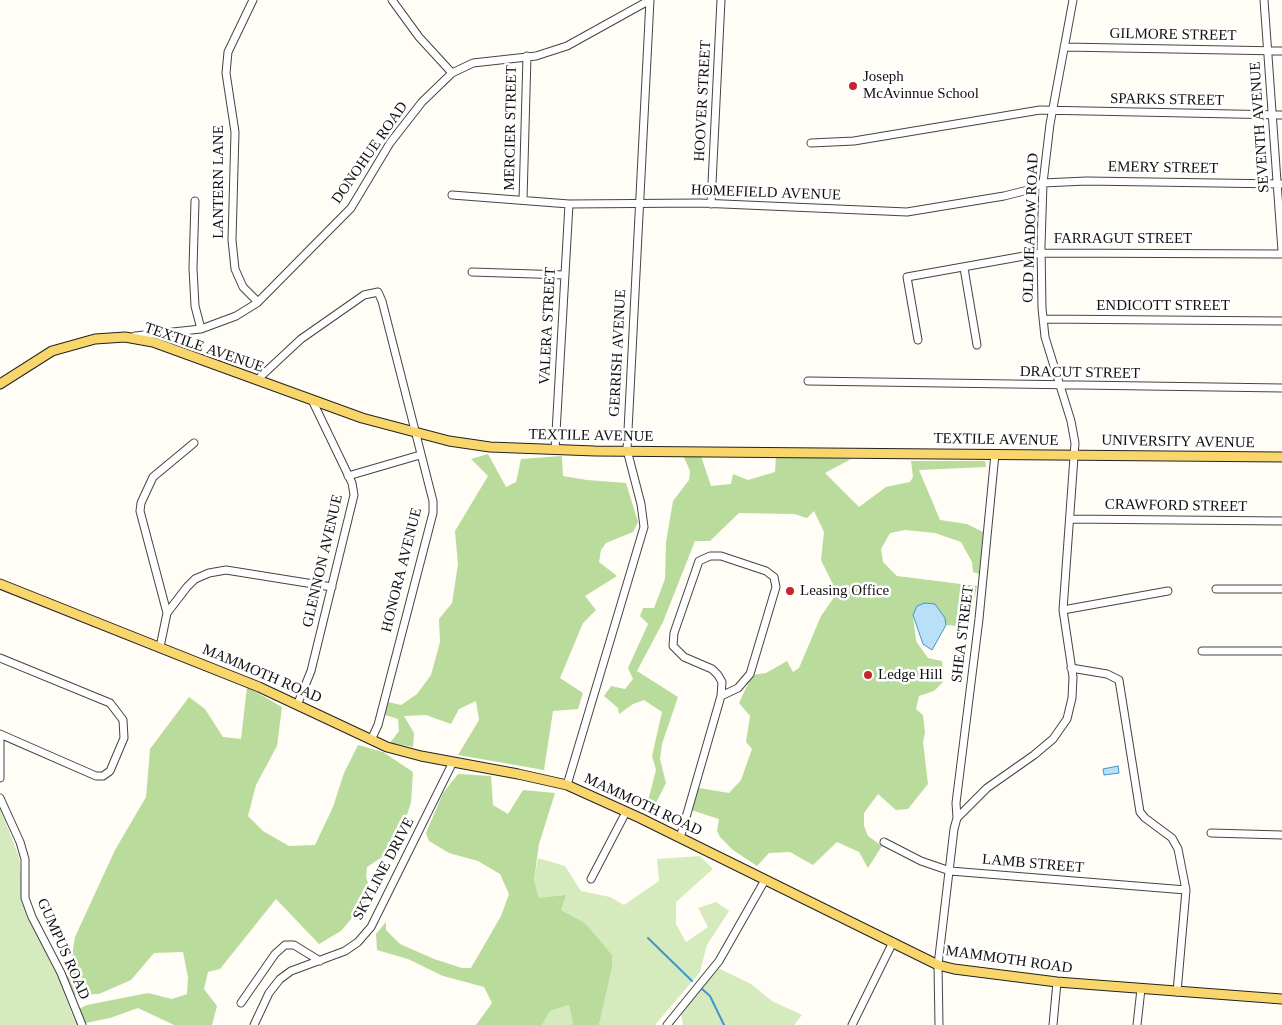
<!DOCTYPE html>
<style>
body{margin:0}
canvas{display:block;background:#fffdf5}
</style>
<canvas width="1282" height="1025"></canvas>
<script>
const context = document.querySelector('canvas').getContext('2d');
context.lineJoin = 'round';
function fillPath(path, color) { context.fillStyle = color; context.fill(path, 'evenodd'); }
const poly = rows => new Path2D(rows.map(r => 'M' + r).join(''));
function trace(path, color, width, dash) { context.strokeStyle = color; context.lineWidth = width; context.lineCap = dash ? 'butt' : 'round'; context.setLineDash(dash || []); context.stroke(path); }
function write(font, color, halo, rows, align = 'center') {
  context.font = font + ' Georgia,serif'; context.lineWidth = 5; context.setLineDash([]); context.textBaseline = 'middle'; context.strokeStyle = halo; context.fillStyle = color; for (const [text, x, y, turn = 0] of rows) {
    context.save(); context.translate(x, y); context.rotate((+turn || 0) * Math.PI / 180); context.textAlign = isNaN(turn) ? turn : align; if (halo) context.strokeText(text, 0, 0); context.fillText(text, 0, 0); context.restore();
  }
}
fillPath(poly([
 [0,808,19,857,24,898,56,969,76,1025,0,1025],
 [700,856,713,869,676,902,676,924,686,942,708,927,698,908,716,902,729,911,707,945,700,972,655,1025,599,1025,612,968,585,923,539,898,534,880,538,858,565,866,581,891,610,897,624,905,659,881,657,859],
 [718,968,751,984,772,1001,802,1015,794,1025,683,1025,681,1013],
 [569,1005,573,1025,542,1025,550,1011]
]), '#d5ebbd');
fillPath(poly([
 [700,453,711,486,731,484,733,474,748,480,775,472,776,455,851,459,825,473,859,507,886,487,910,482,913,477,911,461,985,461,986,467,919,470,940,520,967,524,983,532,979,574,973,572,972,562,961,542,935,533,905,530,890,533,881,549,883,562,897,576,977,586,970,616,956,626,946,625,942,613,913,615,916,641,928,658,942,661,944,681,934,691,919,696,916,709,923,715,925,733,923,742,928,784,908,809,896,810,878,794,864,813,864,826,868,836,882,846,868,868,859,852,837,842,813,865,790,852,769,853,757,866,733,850,720,837,717,831,719,819,691,810,699,788,729,793,741,780,752,749,746,742,750,716,739,703,752,675,766,673,787,661,793,672,799,668,821,616,837,593,821,560,824,532,814,511,807,518,794,514,739,513,710,541,695,541,663,622,637,671,678,697,662,744,660,759,666,783,654,807,648,801,656,770,652,756,662,712,644,700,633,704,619,714,618,708,604,696,611,686,625,689,633,679,628,668,648,624,640,616,643,608,654,608,665,579,666,542,673,501,689,480,690,471,683,455],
 [488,454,506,487,516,482,521,459,562,456,563,476,587,480,626,483,638,522,633,532,606,543,601,550,599,562,617,576,585,596,596,610,583,623,560,678,583,693,578,709,553,711,544,770,458,755,479,720,476,701,459,709,451,724,426,715,404,716,414,733,413,747,390,743,399,731,398,719,385,715,388,702,401,705,417,694,431,675,440,642,439,619,452,603,458,564,455,531,488,476,471,459],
 [247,687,282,707,277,746,256,785,248,816,263,831,289,846,315,845,333,807,344,773,358,745,383,752,413,772,411,802,397,847,367,867,366,877,372,894,341,931,319,944,276,899,220,969,208,972,204,989,217,1006,212,1025,174,1025,138,1008,110,1018,76,1025,72,1012,87,1005,148,993,172,999,187,994,188,977,183,952,154,953,131,980,99,994,66,995,60,980,69,975,75,937,115,850,146,797,150,749,189,697,205,709,223,737,241,739],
 [458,774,491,776,493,805,508,814,523,790,555,793,539,844,534,880,539,898,566,895,561,910,585,923,612,955,612,968,599,1025,573,1025,569,1005,550,1011,542,1025,476,1025,492,1003,484,987,443,976,408,959,377,950,376,934,386,922,386,930,400,944,434,959,462,968,471,968,501,916,509,894,500,874,478,861,449,853,429,841,426,833,443,793]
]), '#b9dc9c');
const water = poly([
 [925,603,935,604,945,618,946,625,932,650,923,644,913,615,917,606,925,603],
 [1118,766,1119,773,1104,775,1103,769,1118,766]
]);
fillPath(water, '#b9e0f7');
trace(water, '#3f96cf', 1);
trace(poly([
 [648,938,692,981],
 [702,989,710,996,724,1025]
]), '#3f96cf', 2);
const minor = poly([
 [253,0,228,52,226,73,235,132,232,240,235,269,243,287,258,302],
 [392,0,419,37,452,73],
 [1264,0,1282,251],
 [1064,47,1282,51],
 [811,143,854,141,1040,110,1282,115],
 [452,195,569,204,700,203,907,212,1004,196,1028,190,1043,183,1086,181,1282,184],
 [523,200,527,56],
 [195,201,193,268,195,306,201,329],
 [711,204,721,0],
 [964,268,977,345],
 [472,272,565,275],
 [1043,319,1282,321],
 [135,336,201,329,236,316,257,303,351,208,390,143,422,102,452,73,473,63,536,56,567,46,650,0],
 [918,340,907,277,1041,253,1282,254],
 [257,380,301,339,364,295,378,292,382,301,433,501,433,513,378,725,371,740],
 [808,381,1282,388],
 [555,450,569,204],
 [348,476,420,455],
 [1070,519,1282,521],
 [1216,589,1282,589],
 [1063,610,1168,591],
 [167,613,187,587,195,579,209,573,226,570,332,587],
 [160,647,167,613,140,511,141,503,153,477,194,443],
 [1202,651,1282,651],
 [0,658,110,703,123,720,124,738,110,771,103,776,96,776,0,734],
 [1071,668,1107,674,1119,680,1140,812,1145,818,1172,838,1178,849,1186,890,1177,992],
 [298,703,311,671,354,495,352,483,312,400],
 [0,734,0,778],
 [567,785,644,527,641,504,627,450,650,0],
 [0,798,20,842,25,859,25,898,32,917,61,973,82,1025],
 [957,818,956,803,979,619,995,454],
 [1211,833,1282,835],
 [680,838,721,696,738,688,750,674,776,587,774,577,766,571,721,556,710,556,699,561,674,633,673,646,684,657,712,669,718,675,722,682,721,696],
 [884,842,921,861,950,871,1186,890],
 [591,879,626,812],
 [241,1003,275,954,285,945,294,945,320,961],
 [254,1025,269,993,280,979,291,971,345,951,358,942,371,927,453,762],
 [667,1025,719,961,765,880],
 [852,1025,893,942],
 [939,1025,938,965,954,829,957,818,987,788,1034,755,1053,739,1067,719,1072,698,1073,677,1063,610,1075,443,1071,421,1045,337,1042,308,1041,246,1043,183,1050,124,1073,0],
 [1053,1025,1057,982],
 [1137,1025,1141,989]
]);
const major = poly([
 [0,384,52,351,95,339,125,337,153,342,362,418,449,441,490,447,595,451,1282,457],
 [0,584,259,687,387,747,421,756,518,774,567,785,640,818,938,965,954,969,1057,982,1282,999]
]);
trace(minor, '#444', 9);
trace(major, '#222', 11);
trace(minor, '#fff', 7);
trace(major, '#f9d66b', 9);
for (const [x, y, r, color] of [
 [853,86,5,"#c4262e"],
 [790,591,5,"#c4262e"],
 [868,675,5,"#c4262e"]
]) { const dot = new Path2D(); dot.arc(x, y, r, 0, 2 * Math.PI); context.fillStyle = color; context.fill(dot); trace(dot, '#fff', 2); }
write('15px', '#111', '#fff', [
 ["GILMORE STREET",1173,35,1],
 ["SPARKS STREET",1167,100,1],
 ["HOOVER STREET",703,101,-87],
 ["SEVENTH AVENUE",1260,127,-94],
 ["MERCIER STREET",511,128,-89],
 ["DONOHUE ROAD",370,153,-55],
 ["EMERY STREET",1163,168,1],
 ["LANTERN LANE",219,182,-90],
 ["HOMEFIELD AVENUE",766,193,2],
 ["OLD MEADOW ROAD",1031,228,-88],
 ["FARRAGUT STREET",1123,239],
 ["ENDICOTT STREET",1163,306],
 ["VALERA STREET",548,326,-87],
 ["TEXTILE AVENUE",204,348,19],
 ["GERRISH AVENUE",618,353,-87],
 ["DRACUT STREET",1080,373,1],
 ["TEXTILE AVENUE",591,436,1],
 ["TEXTILE AVENUE",996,440,1],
 ["UNIVERSITY AVENUE",1178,442,1],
 ["CRAWFORD STREET",1176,506,1],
 ["GLENNON AVENUE",323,561,-77],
 ["HONORA AVENUE",402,570,-76],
 ["SHEA STREET",963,634,-83],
 ["MAMMOTH ROAD",262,674,23],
 ["MAMMOTH ROAD",643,805,25],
 ["LAMB STREET",1033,864,5],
 ["SKYLINE DRIVE",384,869,-62],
 ["GUMPUS ROAD",63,949,66],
 ["MAMMOTH ROAD",1009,960,8]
]);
write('15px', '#111', '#fff', [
 ["Joseph",863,77],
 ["McAvinnue School",863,94],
 ["Leasing Office",800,591],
 ["Ledge Hill",878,675]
], 'left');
</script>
